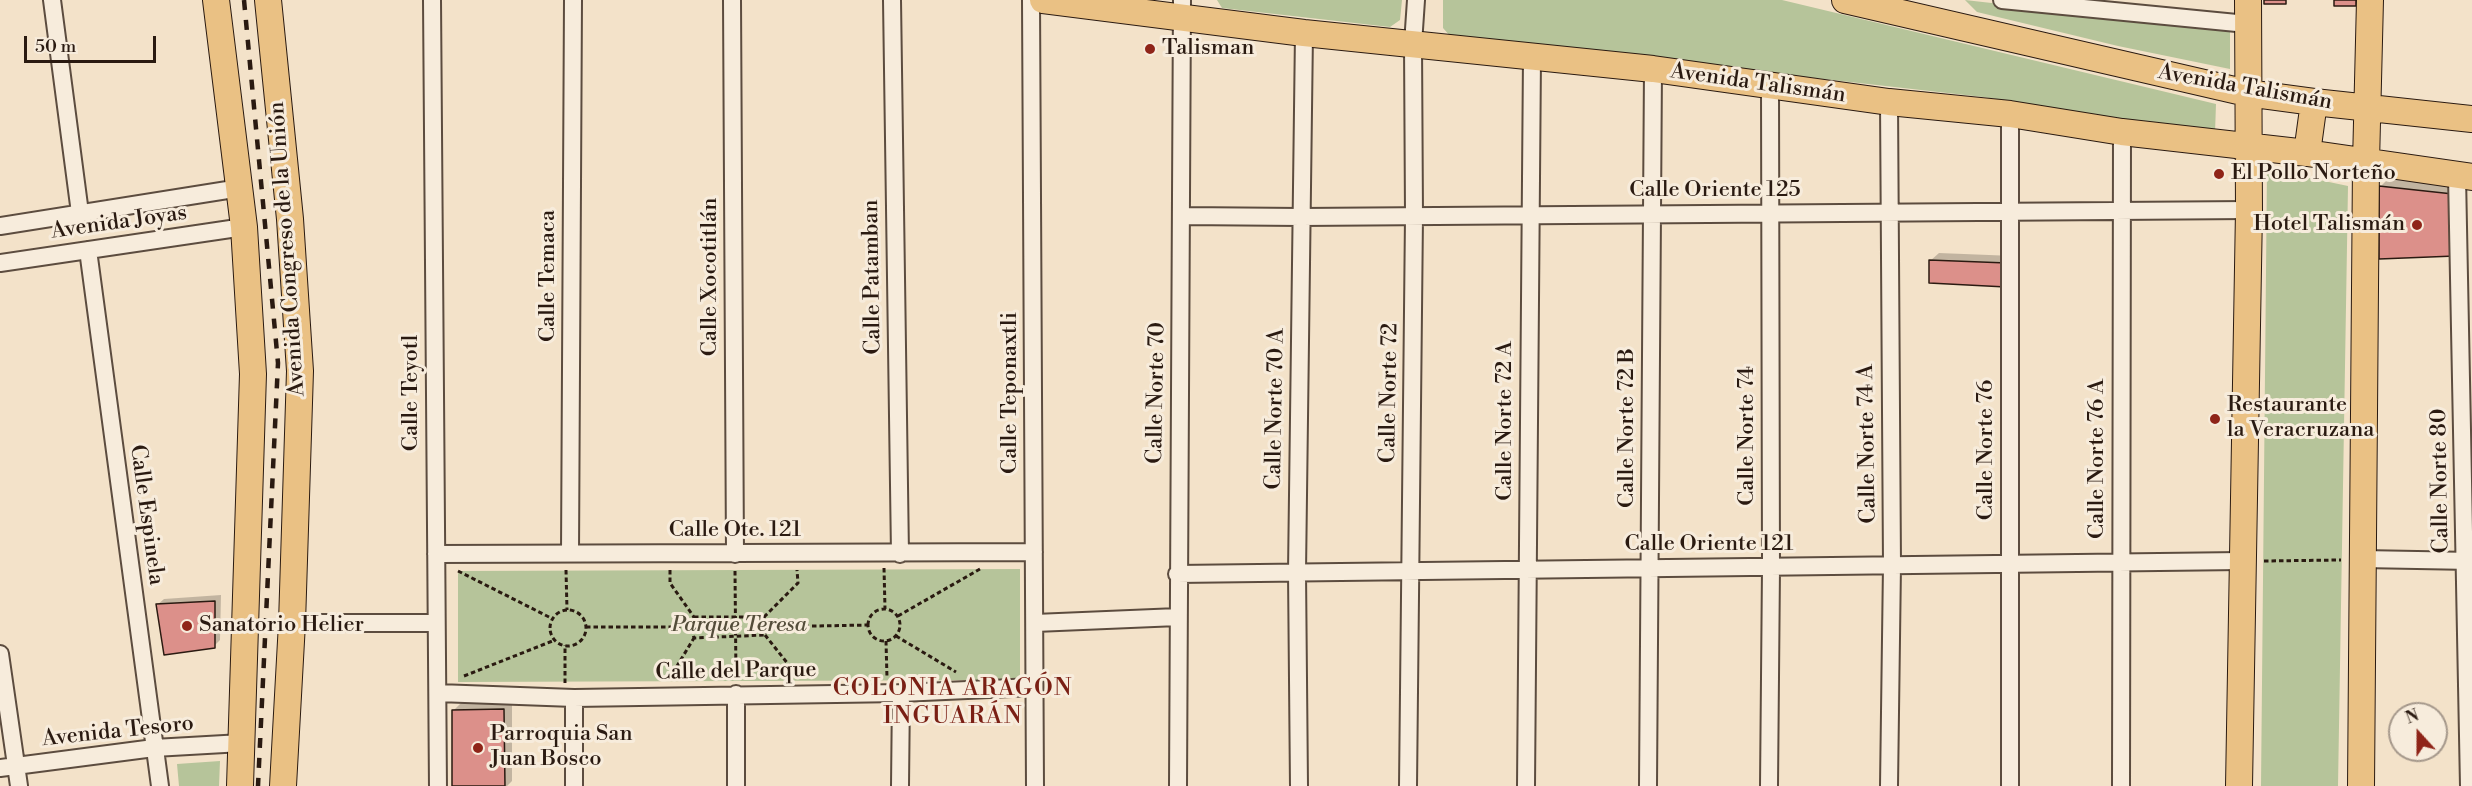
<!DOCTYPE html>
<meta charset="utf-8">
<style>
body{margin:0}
#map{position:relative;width:2472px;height:786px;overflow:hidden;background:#f3e2c9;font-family:"Libre Bodoni",serif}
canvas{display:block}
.north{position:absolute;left:2388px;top:702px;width:60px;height:60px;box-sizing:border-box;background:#f7ecdc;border:2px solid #a5988b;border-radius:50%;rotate:339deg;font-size:16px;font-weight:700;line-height:24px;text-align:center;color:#2a1a11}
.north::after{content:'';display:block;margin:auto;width:21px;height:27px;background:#8f2418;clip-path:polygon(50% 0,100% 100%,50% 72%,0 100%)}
.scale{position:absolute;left:24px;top:36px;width:132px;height:27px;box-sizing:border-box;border:3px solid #2a1a11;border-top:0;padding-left:8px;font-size:18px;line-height:21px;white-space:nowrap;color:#2a1a11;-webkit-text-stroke:4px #f7ecdc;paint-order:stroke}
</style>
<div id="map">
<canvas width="2472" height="786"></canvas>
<div class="north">N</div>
<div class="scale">50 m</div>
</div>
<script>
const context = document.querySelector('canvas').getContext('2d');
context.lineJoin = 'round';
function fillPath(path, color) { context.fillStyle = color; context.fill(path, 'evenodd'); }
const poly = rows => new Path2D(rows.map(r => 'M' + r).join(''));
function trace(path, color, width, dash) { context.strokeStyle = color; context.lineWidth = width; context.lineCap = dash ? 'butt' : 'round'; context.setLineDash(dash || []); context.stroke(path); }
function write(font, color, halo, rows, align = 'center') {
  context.font = font + ' "Libre Bodoni",serif'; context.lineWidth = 6; context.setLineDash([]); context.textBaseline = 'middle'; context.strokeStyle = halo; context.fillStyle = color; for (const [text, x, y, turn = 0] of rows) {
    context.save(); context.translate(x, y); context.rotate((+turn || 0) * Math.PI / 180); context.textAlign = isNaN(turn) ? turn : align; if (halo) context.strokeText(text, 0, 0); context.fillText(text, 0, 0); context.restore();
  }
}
fillPath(poly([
 [1217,0,1402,0,1400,20,1390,27,1222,8],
 [1443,0,1782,0,2216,104,2215,133,1983,97,1451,37,1443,28],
 [1965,0,2230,30,2230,69,2118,46,1977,12],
 [2267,169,2348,186,2338,786,2261,786],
 [1020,569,1020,680,458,682,458,571],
 [220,761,219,786,179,786,177,764]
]), '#b6c49a');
fillPath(poly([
 [2388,179,2461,186,2463,246,2380,187],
 [1939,253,2014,256,2013,277,1930,261],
 [221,595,220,640,214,646,157,605,164,599],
 [462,702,512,702,512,781,507,786,454,786,454,710]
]), '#0003');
const building = poly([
 [2264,0,2286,0,2286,4,2264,4,2264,0],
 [2334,0,2356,0,2356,6,2334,6,2334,0],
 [2379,186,2453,194,2455,256,2379,259,2379,186],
 [1929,260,2007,263,2006,287,1929,283,1929,260],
 [215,601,215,648,164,655,156,604,215,601],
 [504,709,505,786,452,786,452,710,504,709]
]);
fillPath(building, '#dc908a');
trace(building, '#2a1a11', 1.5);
const street = poly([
 [52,0,80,213],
 [432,0,438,786],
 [732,0,735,554],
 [892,0,900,554],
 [1031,0,1035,786],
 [2002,0,2247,24],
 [2457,176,2469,786],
 [1182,216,1301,217,2249,210],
 [0,226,240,188],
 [88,250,160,786],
 [0,263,244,227],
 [570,553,573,0],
 [436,554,1034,552],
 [2362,559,2472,561],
 [1177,574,2241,561],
 [292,623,435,623],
 [1035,623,1178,617],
 [0,654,19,786],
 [438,693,574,698,901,693,1034,687],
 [736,694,736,786],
 [574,698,574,786],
 [0,768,154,748,242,743],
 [900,786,901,693],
 [1178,786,1182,0],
 [1299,786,1297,572,1304,33],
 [1408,786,1414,216,1413,44,1416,0],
 [1526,786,1532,57],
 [1648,786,1653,69],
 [1769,786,1771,568,1770,87],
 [1889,786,1892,565,1889,102],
 [2010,786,2010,114],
 [2121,786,2122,132]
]);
const primary = poly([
 [216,0,244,227,253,374,240,786],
 [268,0,290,219,300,371,292,623,283,786],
 [1043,0,1304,33,1653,69,1889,102,2010,114,2122,132,2307,153,2472,177],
 [1845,0,2247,93,2314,102,2472,119],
 [2307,153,2314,102],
 [2239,786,2249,210,2248,0],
 [2361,786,2366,163,2370,0]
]);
trace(street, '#5c4c3f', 20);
trace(primary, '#2a1a11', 28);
trace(poly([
 [2264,561,2341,560],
 [884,568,885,609],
 [566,570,567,610],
 [670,570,670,583,694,617],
 [458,571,553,619],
 [735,571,736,678],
 '868 625a16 16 0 1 1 32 0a16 16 0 1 1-32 0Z',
 '550 628a18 18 0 1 1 36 0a18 18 0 1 1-36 0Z',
 [898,616,980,569],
 [694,617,764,617,767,627,765,635,694,638,691,627,694,617],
 [764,617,798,583,797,570],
 [586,627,691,627],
 [767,627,868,625],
 [765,635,792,669,793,678],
 [896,636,956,672],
 [886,641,887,678],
 [464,676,555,640],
 [674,681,674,671,694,638],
 [565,683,565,645]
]), '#2a1a11', 3, [4.5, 3]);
trace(street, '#f7ecdc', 16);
trace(primary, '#eac184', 26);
trace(poly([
 [244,0,278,363,258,786]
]), '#2a1a11', 4.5, [10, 10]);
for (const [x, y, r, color] of [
 [1150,49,6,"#8f2418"],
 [2219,174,6,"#8f2418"],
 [2417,225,6,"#8f2418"],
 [2215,419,6,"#8f2418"],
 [187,626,6,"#8f2418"],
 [478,748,6,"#8f2418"]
]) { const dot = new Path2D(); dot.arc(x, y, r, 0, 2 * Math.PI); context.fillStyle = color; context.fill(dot); trace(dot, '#f7ecdc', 2); }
write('22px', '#2a1a11', '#f7ecdc', [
 ["Talisman",1162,49],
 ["El Pollo Norteño",2231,174],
 ["Hotel Talismán",2405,225,"right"],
 ["Restaurante",2227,406],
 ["la Veracruzana",2227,431],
 ["Sanatorio Helier",199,626],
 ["Parroquia San",490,735],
 ["Juan Bosco",490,760]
], 'left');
write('22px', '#2a1a11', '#f7ecdc', [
 ["Avenida Talismán",1758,84,8],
 ["Avenida Talismán",2245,88,10],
 ["Calle Oriente 125",1715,191],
 ["Avenida Joyas",119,223,-8],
 ["Avenida Congreso de la Unión",288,249,-94],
 ["Calle Temaca",549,276,-90],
 ["Calle Xocotitlán",711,277,-90],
 ["Calle Patamban",873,277,-91],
 ["Calle Teyotl",412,393,-90],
 ["Calle Teponaxtli",1011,393,-90],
 ["Calle Norte 70",1157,393,-89],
 ["Calle Norte 72",1390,393,-89],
 ["Calle Norte 70 A",1276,409,-89],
 ["Calle Norte 72 A",1506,421,-90],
 ["Calle Norte 72 B",1628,428,-90],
 ["Calle Norte 74",1748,436,-90],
 ["Calle Norte 74 A",1868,444,-91],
 ["Calle Norte 76",1987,450,-90],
 ["Calle Norte 76 A",2098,459,-90],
 ["Calle Norte 80",2441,481,-91],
 ["Calle Espinela",146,515,82],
 ["Calle Ote. 121",735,531],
 ["Calle Oriente 121",1709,545],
 ["Calle del Parque",736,672,-1],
 ["Avenida Tesoro",118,732,-6]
]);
write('italic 22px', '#544d3a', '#f7ecdc', [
 ["Parque Teresa",739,626]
]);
context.letterSpacing = '1.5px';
write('24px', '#7a1f14', '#f7ecdc', [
 ["COLONIA ARAGÓN",953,689],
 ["INGUARÁN",953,717]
]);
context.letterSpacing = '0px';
</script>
